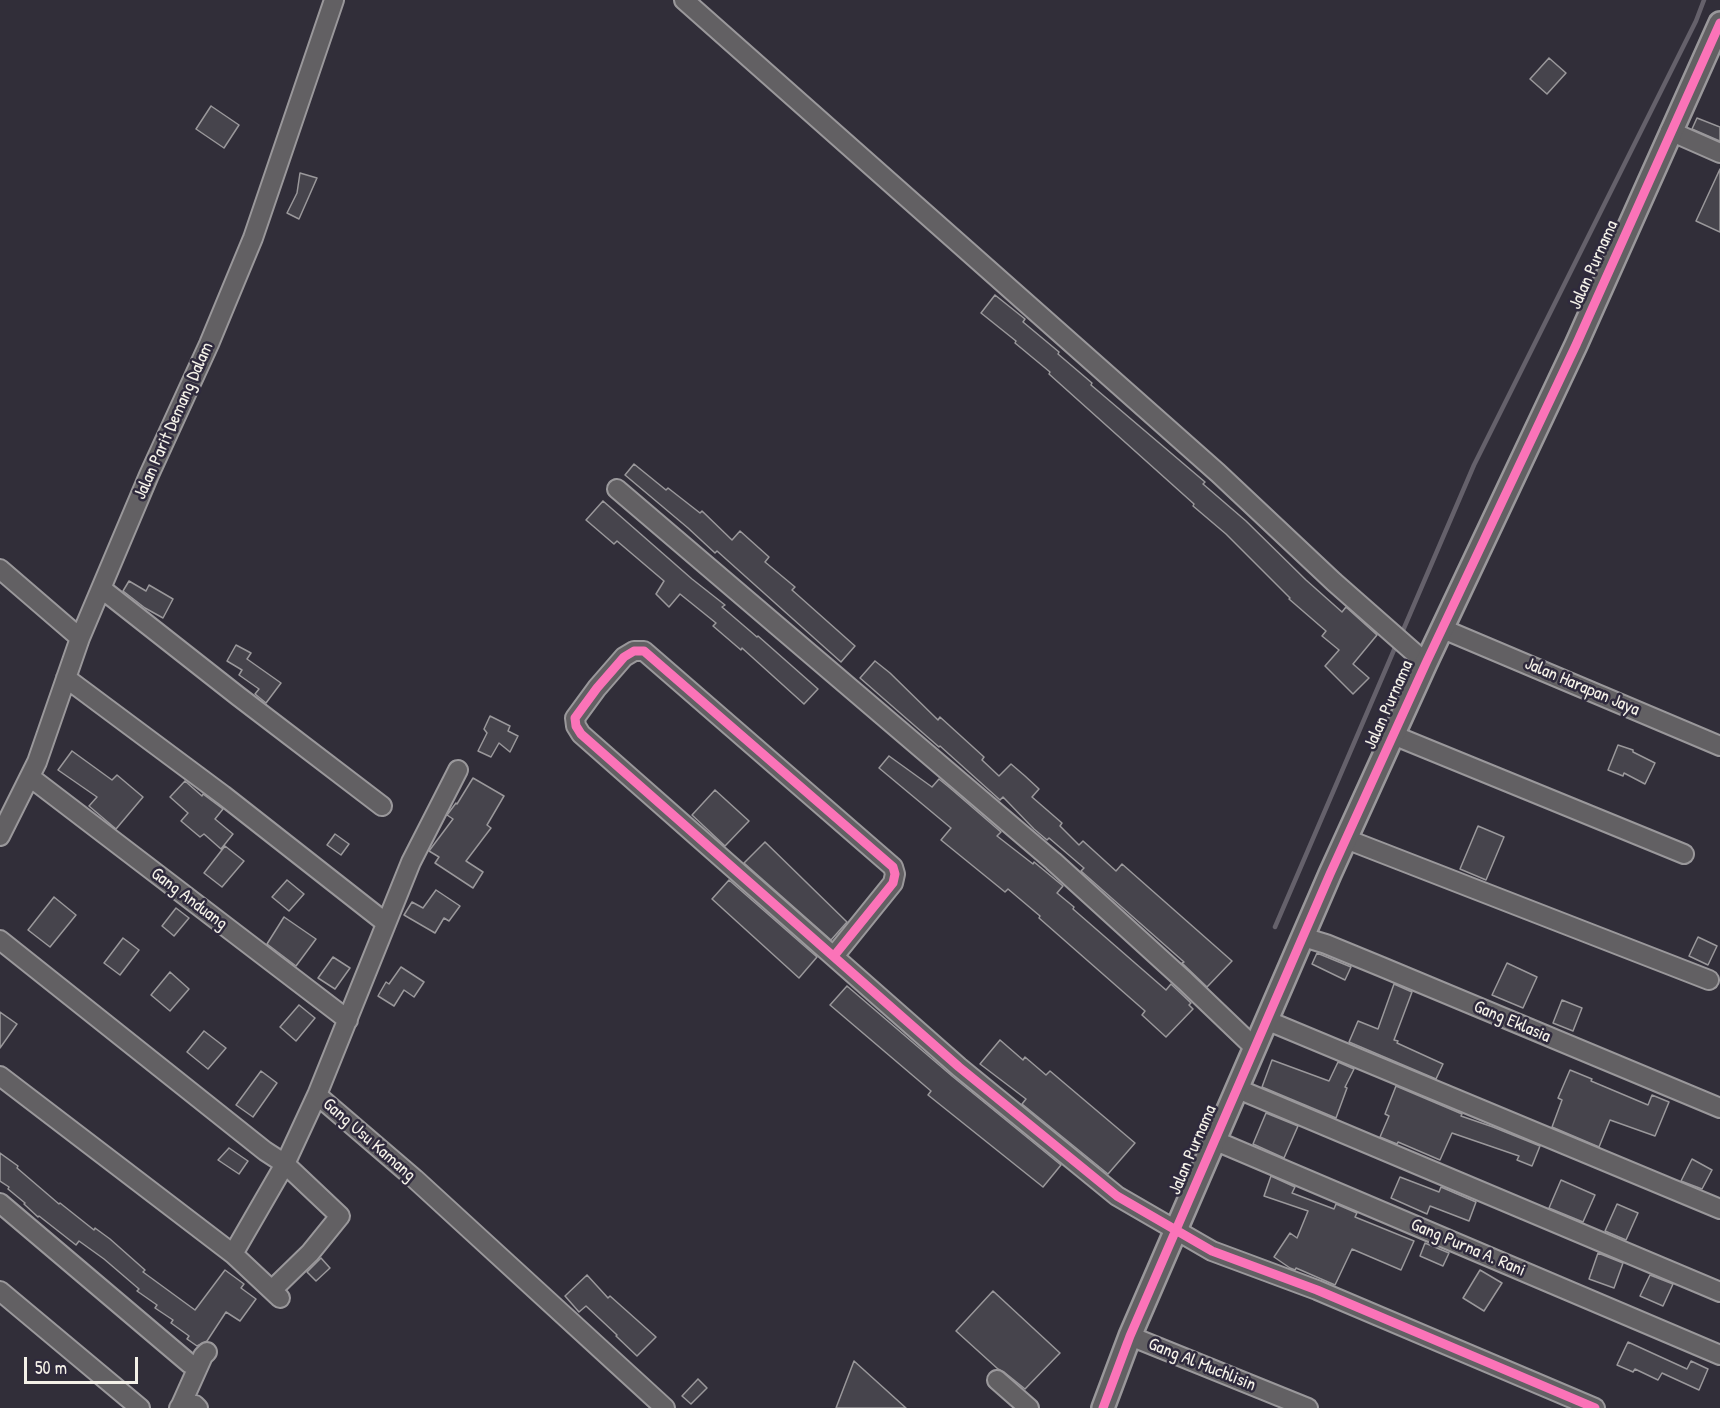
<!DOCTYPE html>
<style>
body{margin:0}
#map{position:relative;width:1720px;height:1408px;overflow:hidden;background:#312e39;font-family:"Patrick Hand",sans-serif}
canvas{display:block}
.scale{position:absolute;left:24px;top:1357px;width:114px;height:27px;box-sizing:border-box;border:3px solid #f4f1e8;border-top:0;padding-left:8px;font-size:18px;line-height:21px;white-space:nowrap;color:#f4f1e8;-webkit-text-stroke:4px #2f2a3d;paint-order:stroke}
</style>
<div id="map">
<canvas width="1720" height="1408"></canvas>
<div class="scale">50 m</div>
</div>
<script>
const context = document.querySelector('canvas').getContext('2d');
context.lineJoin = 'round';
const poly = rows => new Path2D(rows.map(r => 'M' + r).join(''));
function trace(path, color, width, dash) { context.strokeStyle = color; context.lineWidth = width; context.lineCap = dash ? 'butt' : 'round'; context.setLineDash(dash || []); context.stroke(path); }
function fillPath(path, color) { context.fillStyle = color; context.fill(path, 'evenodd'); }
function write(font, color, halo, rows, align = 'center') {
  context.font = font + ' "Patrick Hand",sans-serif'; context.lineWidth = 5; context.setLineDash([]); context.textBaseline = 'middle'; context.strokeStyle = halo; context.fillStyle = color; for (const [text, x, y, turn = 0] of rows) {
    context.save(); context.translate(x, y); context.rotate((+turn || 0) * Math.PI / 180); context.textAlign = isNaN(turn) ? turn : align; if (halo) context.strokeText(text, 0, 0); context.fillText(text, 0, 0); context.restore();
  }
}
trace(poly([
 [1401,635,1474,465,1696,21,1704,0],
 [1275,927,1397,643]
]), '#65616b', 4.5);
const building = poly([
 [1549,58,1566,73,1547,94,1530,79,1549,58],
 [211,106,239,125,224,148,196,129,211,106],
 [1697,118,1720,127,1720,141,1692,129,1697,118],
 [1720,169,1720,232,1696,221,1720,169],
 [300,173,317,178,299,219,287,213,297,193,300,173],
 [995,295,1025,319,1023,322,1059,352,1058,354,1092,383,1091,385,1205,482,1203,484,1246,521,1306,580,1342,612,1346,607,1377,635,1353,664,1369,678,1353,694,1325,666,1339,650,1322,636,1326,631,1289,599,1290,598,1226,534,1193,506,1194,504,1049,374,1050,372,1015,343,1016,341,981,313,995,295],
 [634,464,666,490,668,488,700,513,702,511,732,540,740,531,769,557,765,562,795,587,792,590,855,646,841,662,717,551,715,553,688,528,625,475,634,464],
 [603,501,692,579,725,605,722,607,757,637,758,636,818,689,804,704,742,648,741,650,713,626,716,623,680,594,669,607,656,594,664,581,617,541,614,544,586,520,603,501],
 [129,581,146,591,149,585,173,599,163,618,145,608,123,591,129,581],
 [236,645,251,653,247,659,281,683,266,703,255,694,259,689,239,675,242,670,227,661,236,645],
 [875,661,890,673,938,720,940,717,984,757,982,760,999,776,1011,764,1025,776,1039,789,1032,797,1062,823,1060,826,1079,845,1083,841,1116,871,1122,864,1232,961,1207,987,1182,963,1184,962,1081,871,1084,868,1049,838,1047,840,1034,829,1003,797,1000,800,940,746,939,747,860,678,875,661],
 [490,716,510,726,508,731,518,736,510,752,499,743,491,757,478,751,487,733,484,729,490,716],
 [1618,745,1633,750,1633,752,1655,763,1645,784,1624,773,1623,776,1608,770,1618,745],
 [72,751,112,780,117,775,143,797,116,829,89,806,97,797,58,770,72,751],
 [889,756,932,787,939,779,950,788,1001,832,997,836,1033,864,1034,862,1063,886,1057,893,1074,907,1073,909,1166,990,1171,984,1191,1003,1189,1005,1193,1009,1166,1037,1142,1015,1145,1011,1039,918,1040,916,1008,889,1005,892,941,840,951,828,879,768,889,756],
 [473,778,504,796,487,825,491,828,466,861,483,872,473,888,435,863,439,857,429,851,453,819,447,815,456,803,457,804,473,778],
 [185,781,202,796,203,794,223,809,215,819,233,834,221,849,204,834,200,837,181,821,188,813,170,797,185,781],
 [715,790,749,821,725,846,692,815,715,790],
 [1478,826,1504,837,1486,880,1460,869,1478,826],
 [335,834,349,844,341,855,327,845,335,834],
 [765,842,847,922,831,940,744,863,765,842],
 [225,846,244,861,222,887,204,873,225,846],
 [287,880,304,894,289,911,272,897,287,880],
 [729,880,817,957,799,978,712,899,729,880],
 [436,890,460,906,449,921,444,918,435,933,404,915,412,902,423,908,436,890],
 [54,897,76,915,50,947,28,930,54,897],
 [176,908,189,918,174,936,162,926,176,908],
 [284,917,316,939,296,966,267,944,284,917],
 [1698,937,1717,946,1708,965,1689,956,1698,937],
 [123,938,139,950,120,975,104,963,123,938],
 [1317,953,1351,967,1345,980,1312,964,1317,953],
 [333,957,350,968,335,989,318,978,333,957],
 [1507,963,1537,977,1523,1008,1492,995,1507,963],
 [401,967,424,982,414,997,404,990,394,1006,378,996,386,982,389,984,401,967],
 [170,972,189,989,170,1011,151,995,170,972],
 [1394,984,1412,992,1394,1040,1398,1041,1397,1043,1443,1064,1436,1079,1349,1042,1358,1021,1378,1029,1394,984],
 [847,986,952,1076,1061,1165,1043,1187,928,1095,931,1091,830,1005,847,986],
 [1562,1000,1582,1008,1573,1031,1553,1023,1562,1000],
 [299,1005,315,1018,296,1041,280,1027,299,1005],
 [0,1012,17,1024,0,1048,0,1012],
 [204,1031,226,1048,208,1069,187,1052,204,1031],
 [1000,1040,1023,1060,1025,1057,1046,1075,1050,1071,1135,1143,1108,1174,1022,1104,1026,1099,980,1064,1000,1040],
 [1272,1060,1329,1081,1338,1062,1354,1069,1345,1087,1347,1088,1336,1118,1262,1087,1272,1060],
 [1570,1070,1592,1079,1591,1081,1648,1105,1652,1095,1669,1102,1655,1136,1610,1120,1599,1147,1552,1127,1562,1100,1558,1098,1570,1070],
 [261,1071,277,1083,253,1117,236,1105,261,1071],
 [1396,1086,1462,1114,1461,1116,1493,1127,1540,1146,1532,1166,1517,1160,1519,1156,1452,1133,1440,1160,1398,1142,1397,1144,1380,1137,1389,1116,1385,1114,1396,1086],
 [1266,1113,1298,1126,1284,1158,1253,1144,1266,1113],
 [229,1148,248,1161,239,1174,218,1160,229,1148],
 [0,1153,18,1166,17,1168,59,1204,60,1203,94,1230,95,1228,110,1239,145,1270,143,1272,195,1310,225,1270,244,1284,241,1288,256,1299,240,1321,226,1312,207,1341,197,1346,187,1339,189,1336,171,1323,173,1320,155,1308,157,1305,137,1291,139,1289,104,1259,79,1241,76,1245,39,1216,38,1217,24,1204,25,1203,8,1189,9,1187,0,1181,0,1153],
 [1692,1159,1712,1170,1702,1189,1681,1181,1692,1159],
 [1271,1176,1295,1187,1292,1193,1334,1209,1336,1204,1357,1213,1355,1217,1414,1241,1401,1270,1352,1249,1335,1285,1296,1268,1295,1270,1290,1268,1274,1257,1290,1233,1297,1238,1308,1211,1264,1196,1271,1176],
 [1400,1177,1439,1192,1441,1187,1476,1202,1469,1221,1430,1206,1427,1214,1391,1198,1400,1177],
 [1561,1180,1595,1195,1583,1222,1549,1208,1561,1180],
 [1617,1204,1638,1213,1626,1240,1605,1231,1617,1204],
 [1425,1243,1449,1253,1443,1266,1420,1256,1425,1243],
 [1598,1253,1623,1263,1614,1288,1589,1279,1598,1253],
 [321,1258,330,1268,316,1281,307,1272,321,1258],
 [1480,1270,1502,1283,1484,1311,1463,1298,1480,1270],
 [587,1275,608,1298,610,1296,656,1337,637,1356,616,1336,617,1335,586,1306,579,1312,565,1296,587,1275],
 [1650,1275,1673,1284,1663,1306,1640,1296,1650,1275],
 [993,1291,1060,1353,1025,1389,1004,1372,998,1369,956,1331,993,1291],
 [1628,1342,1687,1369,1691,1361,1708,1369,1699,1390,1662,1373,1658,1380,1635,1369,1633,1372,1617,1365,1628,1342],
 [854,1361,906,1408,836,1408,854,1361],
 [698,1379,707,1388,691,1404,682,1396,698,1379]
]);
fillPath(building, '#46444c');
trace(building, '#9a989b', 1.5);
const minor = poly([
 [684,0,1218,473,1334,582,1426,663],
 [1670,131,1720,153],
 [617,489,1053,861,1185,981,1255,1048],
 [0,569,80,638],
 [102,589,238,696,382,806],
 [1443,629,1720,746],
 [66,678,223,795,386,923],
 [1393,735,1684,854],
 [30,777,348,1020],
 [0,836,37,762,80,638,149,475,209,344,253,238,334,0],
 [1346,839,1709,980],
 [1303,937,1326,944,1382,967,1720,1108],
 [0,940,265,1151,285,1164,317,1095,415,1179,665,1408],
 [834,956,893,883,895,874,893,867,644,651,634,651,624,657,597,688,575,718,576,726,581,734,959,1067,1117,1196,1212,1251,1317,1290,1595,1408],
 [1266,1020,1720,1209],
 [0,1076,233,1254,280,1298],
 [1238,1089,1720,1292],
 [317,1095,411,862,458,770],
 [1216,1141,1720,1355],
 [0,1203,190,1364],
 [233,1254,285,1164,340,1216,310,1253,272,1290],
 [0,1291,140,1408],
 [1130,1336,1308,1408],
 [997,1380,1029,1408],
 [181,1405,203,1356,207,1352],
 [179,1408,181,1405,189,1404,195,1405,198,1408]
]);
const tertiary = poly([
 [1103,1408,1130,1336,1330,874,1426,663,1576,345,1720,23]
]);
trace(minor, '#9a989b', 22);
trace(tertiary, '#9a989b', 26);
trace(minor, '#626063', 18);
trace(tertiary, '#626063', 21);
trace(poly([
 [834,956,893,883,895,874,893,867,644,651,634,651,624,657,597,688,575,718,576,726,581,734,959,1067,1117,1196,1212,1251,1317,1290,1595,1408],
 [1103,1408,1130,1336,1330,874,1426,663,1576,345,1720,23]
]), '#fb73b8', 9);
write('18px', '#f4f1e8', '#2f2a3d', [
 ["Jalan Purnama",1594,265,-66],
 ["Jalan Parit Demang Dalam",174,421,-66],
 ["Jalan Harapan Jaya",1582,687,23],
 ["Jalan Purnama",1389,705,-66],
 ["Gang Anduang",189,899,37],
 ["Gang Eklasia",1512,1022,23],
 ["Gang Usu Kamang",369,1140,41],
 ["Jalan Purnama",1193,1150,-67],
 ["Gang Purna A. Rani",1468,1248,23],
 ["Gang Al Muchlisin",1202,1365,22]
]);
</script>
